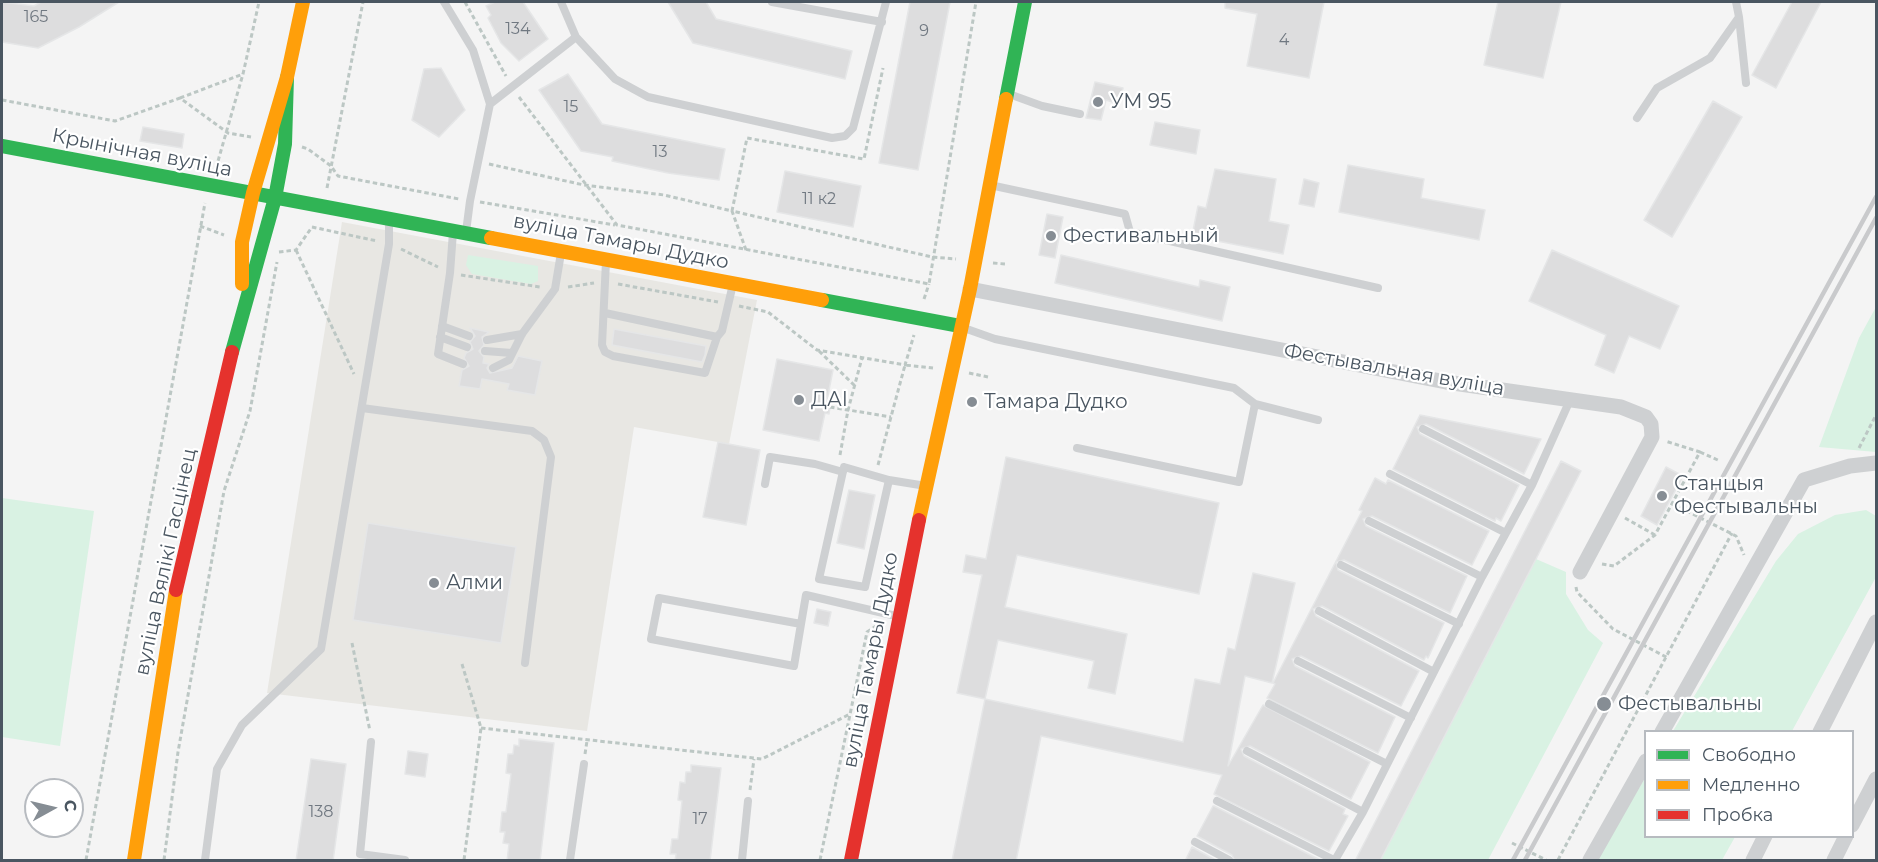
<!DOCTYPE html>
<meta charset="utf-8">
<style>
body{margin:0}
#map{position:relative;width:1878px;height:862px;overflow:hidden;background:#f4f4f4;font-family:Montserrat,sans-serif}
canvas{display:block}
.frame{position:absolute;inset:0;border:3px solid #4a5661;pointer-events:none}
.legend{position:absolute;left:1644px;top:730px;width:210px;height:108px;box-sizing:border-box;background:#fff;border:2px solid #b7bbc0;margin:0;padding:8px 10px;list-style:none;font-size:18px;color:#4a5661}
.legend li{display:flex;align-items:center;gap:12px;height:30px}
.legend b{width:30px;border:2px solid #b7bbc0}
.north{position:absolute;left:24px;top:778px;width:60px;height:60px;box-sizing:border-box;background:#fff;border:2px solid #b7bbc0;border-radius:50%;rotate:82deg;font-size:16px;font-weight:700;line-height:24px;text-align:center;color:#4a5661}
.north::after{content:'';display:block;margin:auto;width:21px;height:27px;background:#868d94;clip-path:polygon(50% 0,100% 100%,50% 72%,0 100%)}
</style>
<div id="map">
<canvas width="1878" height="862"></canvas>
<div class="frame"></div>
<ul class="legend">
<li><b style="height:8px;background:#30b455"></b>Свободно</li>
<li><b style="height:8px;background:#ff9f0a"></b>Медленно</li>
<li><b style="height:8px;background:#e5322d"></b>Пробка</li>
</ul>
<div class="north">С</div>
</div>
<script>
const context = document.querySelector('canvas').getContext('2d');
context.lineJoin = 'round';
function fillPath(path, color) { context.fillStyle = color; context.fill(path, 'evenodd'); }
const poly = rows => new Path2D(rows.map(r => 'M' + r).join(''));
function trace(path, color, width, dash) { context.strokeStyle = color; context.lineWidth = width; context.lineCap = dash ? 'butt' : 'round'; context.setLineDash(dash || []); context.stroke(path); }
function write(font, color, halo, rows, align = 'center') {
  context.font = font + ' Montserrat,sans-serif'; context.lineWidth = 4.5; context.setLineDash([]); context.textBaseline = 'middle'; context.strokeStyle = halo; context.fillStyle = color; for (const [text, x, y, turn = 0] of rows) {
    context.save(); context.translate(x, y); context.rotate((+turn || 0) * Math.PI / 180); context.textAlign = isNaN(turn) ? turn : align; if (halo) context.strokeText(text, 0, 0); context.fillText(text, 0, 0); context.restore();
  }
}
fillPath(poly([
 [342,222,757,300,729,444,634,427,587,731,267,693]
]), '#e8e7e3');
fillPath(poly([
 [468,255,538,266,538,281,531,284,472,274,466,265],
 [1876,307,1876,452,1819,447,1859,338],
 [2,498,94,511,60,746,2,737],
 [1866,510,1876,516,1876,577,1792,731,1673,731,1776,561,1798,534,1835,515],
 [1536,559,1566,572,1566,594,1588,630,1603,643,1488,860,1380,860],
 [1645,778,1646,836,1735,837,1722,860,1596,860]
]), '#d9f2e3');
const building = poly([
 [2,2,34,6,41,2,119,2,79,27,38,48,2,42,2,2],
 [495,2,523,2,548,39,519,61,501,43,488,18,491,15,486,6,495,2],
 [668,2,706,2,716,19,852,51,845,79,693,43,668,2],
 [910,2,950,2,918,170,879,163,910,2],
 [1225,2,1324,2,1309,78,1247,66,1257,14,1225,8,1225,2],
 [1498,2,1561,2,1543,78,1484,65,1498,2],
 [1792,2,1821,2,1776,88,1752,75,1792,2],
 [441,68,465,110,439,137,412,120,424,69,441,68],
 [568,74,602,124,725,149,719,180,668,173,612,161,613,157,581,151,539,90,568,74],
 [1095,82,1123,88,1119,104,1106,100,1101,120,1086,118,1095,82],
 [1713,101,1742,117,1672,237,1644,220,1713,101],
 [1155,122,1200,130,1196,154,1150,145,1155,122],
 [143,127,184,134,182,148,140,141,143,127],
 [1348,165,1424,179,1421,198,1485,210,1479,240,1339,212,1348,165],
 [1215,169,1276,179,1269,221,1289,225,1283,254,1192,236,1198,206,1206,208,1215,169],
 [785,171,861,186,853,227,777,212,785,171],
 [1304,179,1319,183,1314,207,1299,204,1304,179],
 [1047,214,1063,217,1055,258,1039,255,1047,214],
 [1552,250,1679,306,1660,349,1629,336,1614,373,1595,365,1606,335,1529,301,1552,250],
 [1061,255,1199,287,1200,280,1230,287,1222,321,1055,283,1061,255],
 [470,328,489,332,482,337,484,345,479,351,484,357,483,363,489,364,487,368,490,373,512,368,518,356,542,361,535,395,507,390,509,384,482,379,480,389,459,386,462,370,469,366,464,358,466,353,473,349,470,342,475,336,470,328],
 [614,329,706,346,705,355,702,362,612,345,614,329],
 [777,359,833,370,827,400,831,400,829,414,825,413,819,441,763,430,777,359],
 [1420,415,1541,439,1524,474,1426,424,1417,427,1420,434,1519,485,1501,521,1496,518,1495,521,1393,469,1420,415],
 [718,442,760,450,746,525,703,517,718,442],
 [1006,457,1219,503,1199,594,1017,555,1005,607,1127,634,1115,694,1088,688,1094,661,998,640,985,699,957,693,982,575,963,572,966,555,986,559,1006,457],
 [1561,461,1581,471,1536,559,1380,861,1355,861,1561,461],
 [1666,467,1683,476,1657,525,1641,516,1666,467],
 [1375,478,1386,484,1388,480,1489,531,1472,565,1372,516,1363,519,1366,526,1467,576,1450,613,1344,560,1336,562,1338,570,1444,623,1428,658,1426,656,1424,660,1322,606,1313,609,1316,616,1419,671,1401,706,1301,656,1292,659,1295,666,1395,717,1378,753,1267,698,1275,684,1273,683,1362,511,1359,510,1375,478],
 [849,490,875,495,864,549,837,543,849,490],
 [368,523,516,547,501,643,353,620,368,523],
 [1253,573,1295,583,1272,683,1245,676,1228,766,1263,705,1370,762,1351,799,1250,746,1241,749,1244,756,1345,809,1343,814,1348,816,1329,851,1214,794,1222,775,1041,736,1016,861,952,861,985,699,1183,742,1195,679,1220,684,1228,648,1235,650,1253,573],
 [817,609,831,612,828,626,814,623,817,609],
 [519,739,554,743,540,861,507,861,509,844,503,843,505,832,500,832,502,812,506,812,511,774,506,773,508,754,513,754,514,745,519,746,519,739],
 [408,751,428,754,425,777,405,774,408,751],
 [311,759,346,764,333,861,296,861,311,759],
 [691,765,721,768,710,861,675,861,676,854,670,854,672,839,678,839,682,801,678,800,680,782,685,783,686,772,691,772,691,765],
 [1213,806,1214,806,1322,861,1235,861,1232,855,1197,836,1213,806],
 [1192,847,1217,861,1185,861,1192,847]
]);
fillPath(building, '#ddddde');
trace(building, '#e5e6e7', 1.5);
trace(poly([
 [465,2,506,76],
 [519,97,617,225,929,284,976,2],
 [180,98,243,74],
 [2,100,115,121,180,98,228,133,251,137],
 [302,147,308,149,331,166,338,176,459,199],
 [489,164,584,185,664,195,732,211,747,138,864,159,883,68],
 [216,168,243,74,259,2],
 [327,188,363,2],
 [480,202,615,225],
 [200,226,224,235],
 [312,227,377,241],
 [401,249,438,267],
 [296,250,354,374],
 [746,250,732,211,932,257,956,259],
 [279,252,296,250,312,227],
 [993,263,1005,264],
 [461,275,540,287],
 [618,284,718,302],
 [568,287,594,283],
 [924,299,929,284],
 [739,306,768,312,817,350,905,365,914,335],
 [819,351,855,386],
 [969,373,988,377],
 [830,407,891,417],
 [1859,448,1876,415],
 [1700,452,1720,461],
 [840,455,848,410,862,358],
 [878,465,905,365,933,368],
 [1673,504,1736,536,1744,555],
 [1625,518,1655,535],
 [1602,564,1614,566,1655,535,1700,452,1665,441],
 [1576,587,1577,592,1613,629,1668,658],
 [352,643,370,731],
 [462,664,481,728,464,860],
 [481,728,762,759,850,714],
 [585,754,587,741],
 [750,790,754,759],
 [1512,843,1546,860],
 [86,860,205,203],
 [164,860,178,752,224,491,250,411,277,262],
 [820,860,867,632,876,626],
 [1558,860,1732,533]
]), '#bcc7c4', 3, [4.5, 3]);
trace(poly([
 [444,2,473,50,490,104,470,201,466,232],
 [561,2,576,37,615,79,648,97,832,138,845,136,853,128,886,2],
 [772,2,882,22],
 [1736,2,1739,17],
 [1009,94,1042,106,1080,114],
 [490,104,576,37],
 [1637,118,1657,88,1710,58,1739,17,1746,83],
 [990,185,1125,214,1130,232,1378,288],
 [453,232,450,273,438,354,463,364],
 [606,261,602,345,605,352,613,356,705,373,717,337,722,331,733,284],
 [605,313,717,337],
 [442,326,469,336],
 [964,328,995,339,1234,388,1255,404,1239,482,1077,448],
 [440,337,467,347],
 [487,340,522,334],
 [485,351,512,353],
 [493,368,509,360,522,334,555,289,561,253],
 [1255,404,1318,420],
 [362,408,532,431,544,440,551,457,525,663],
 [1423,429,1532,485],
 [1390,474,1506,533],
 [889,480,865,587,819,579,844,467,889,480,926,486],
 [765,484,770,457,815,464,843,472],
 [1369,521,1482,577],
 [1341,565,1459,624],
 [1319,611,1434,672],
 [801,624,794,666,651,639,659,598,801,624,806,595,896,616],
 [1298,661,1411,718],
 [1269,704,1387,764],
 [371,742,360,854,405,860],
 [1247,751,1363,812],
 [1217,801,1334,860],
 [1195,842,1229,860],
 [205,860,217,769,242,725,321,649,389,244,389,222],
 [570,860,584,764],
 [742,860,748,801],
 [1335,860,1363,812,1482,577,1532,485,1570,400]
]), '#ced0d2', 8);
trace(poly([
 [970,289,1446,382,1621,407,1646,417,1651,424,1652,437,1580,572],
 [1662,732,1804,480,1850,466,1876,463],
 [1820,732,1876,622],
 [1852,825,1876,779],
 [1590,860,1646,761],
 [1753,860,1765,836],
 [1834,860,1846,836]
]), '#ced0d2', 15);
trace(poly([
 [1006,99,1025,2],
 [2,146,491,238],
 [822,300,960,326],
 [232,352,275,198,285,144,287,77]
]), '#30b455', 14);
trace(poly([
 [491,238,822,300],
 [242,284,242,242,253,193,287,77,303,2],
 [919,520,970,289,1006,99],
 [134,860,176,590]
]), '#ff9f0a', 14);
trace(poly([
 [176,590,232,352],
 [851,860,919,520]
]), '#e5322d', 14);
trace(poly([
 [1513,860,1876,197],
 [1525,860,1876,218]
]), '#c9cacc', 4.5);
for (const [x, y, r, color] of [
 [1098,102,6,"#868d94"],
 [1051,236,6,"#868d94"],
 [799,400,6,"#868d94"],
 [972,402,6,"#868d94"],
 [1662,496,6,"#868d94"],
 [434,583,6,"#868d94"],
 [1604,704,8,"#868d94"]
]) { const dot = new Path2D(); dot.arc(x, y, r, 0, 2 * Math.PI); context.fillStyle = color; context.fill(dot); trace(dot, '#fff', 2); }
write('16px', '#707881', null, [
 ["165",36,17],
 ["134",518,29],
 ["9",924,31],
 ["4",1284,40],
 ["15",571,107],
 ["13",660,152],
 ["11 к2",819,199],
 ["138",321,812],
 ["17",700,819]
]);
write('20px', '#4a5661', '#fff', [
 ["УМ 95",1110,102],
 ["Фестивальный",1063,236],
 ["ДАІ",811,400],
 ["Тамара Дудко",984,402],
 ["Станцыя",1674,484],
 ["Фестывальны",1674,507],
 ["Алми",446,583],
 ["Фестывальны",1618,704]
], 'left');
write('20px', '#4a5661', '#fff', [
 ["Крынічная вуліца",142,153,11],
 ["вуліца Тамары Дудко",621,242,11],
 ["Фестывальная вуліца",1394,370,10],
 ["вуліца Вялікі Гасцінец",166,562,-78],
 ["вуліца Тамары Дудко",871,660,-79]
]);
</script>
